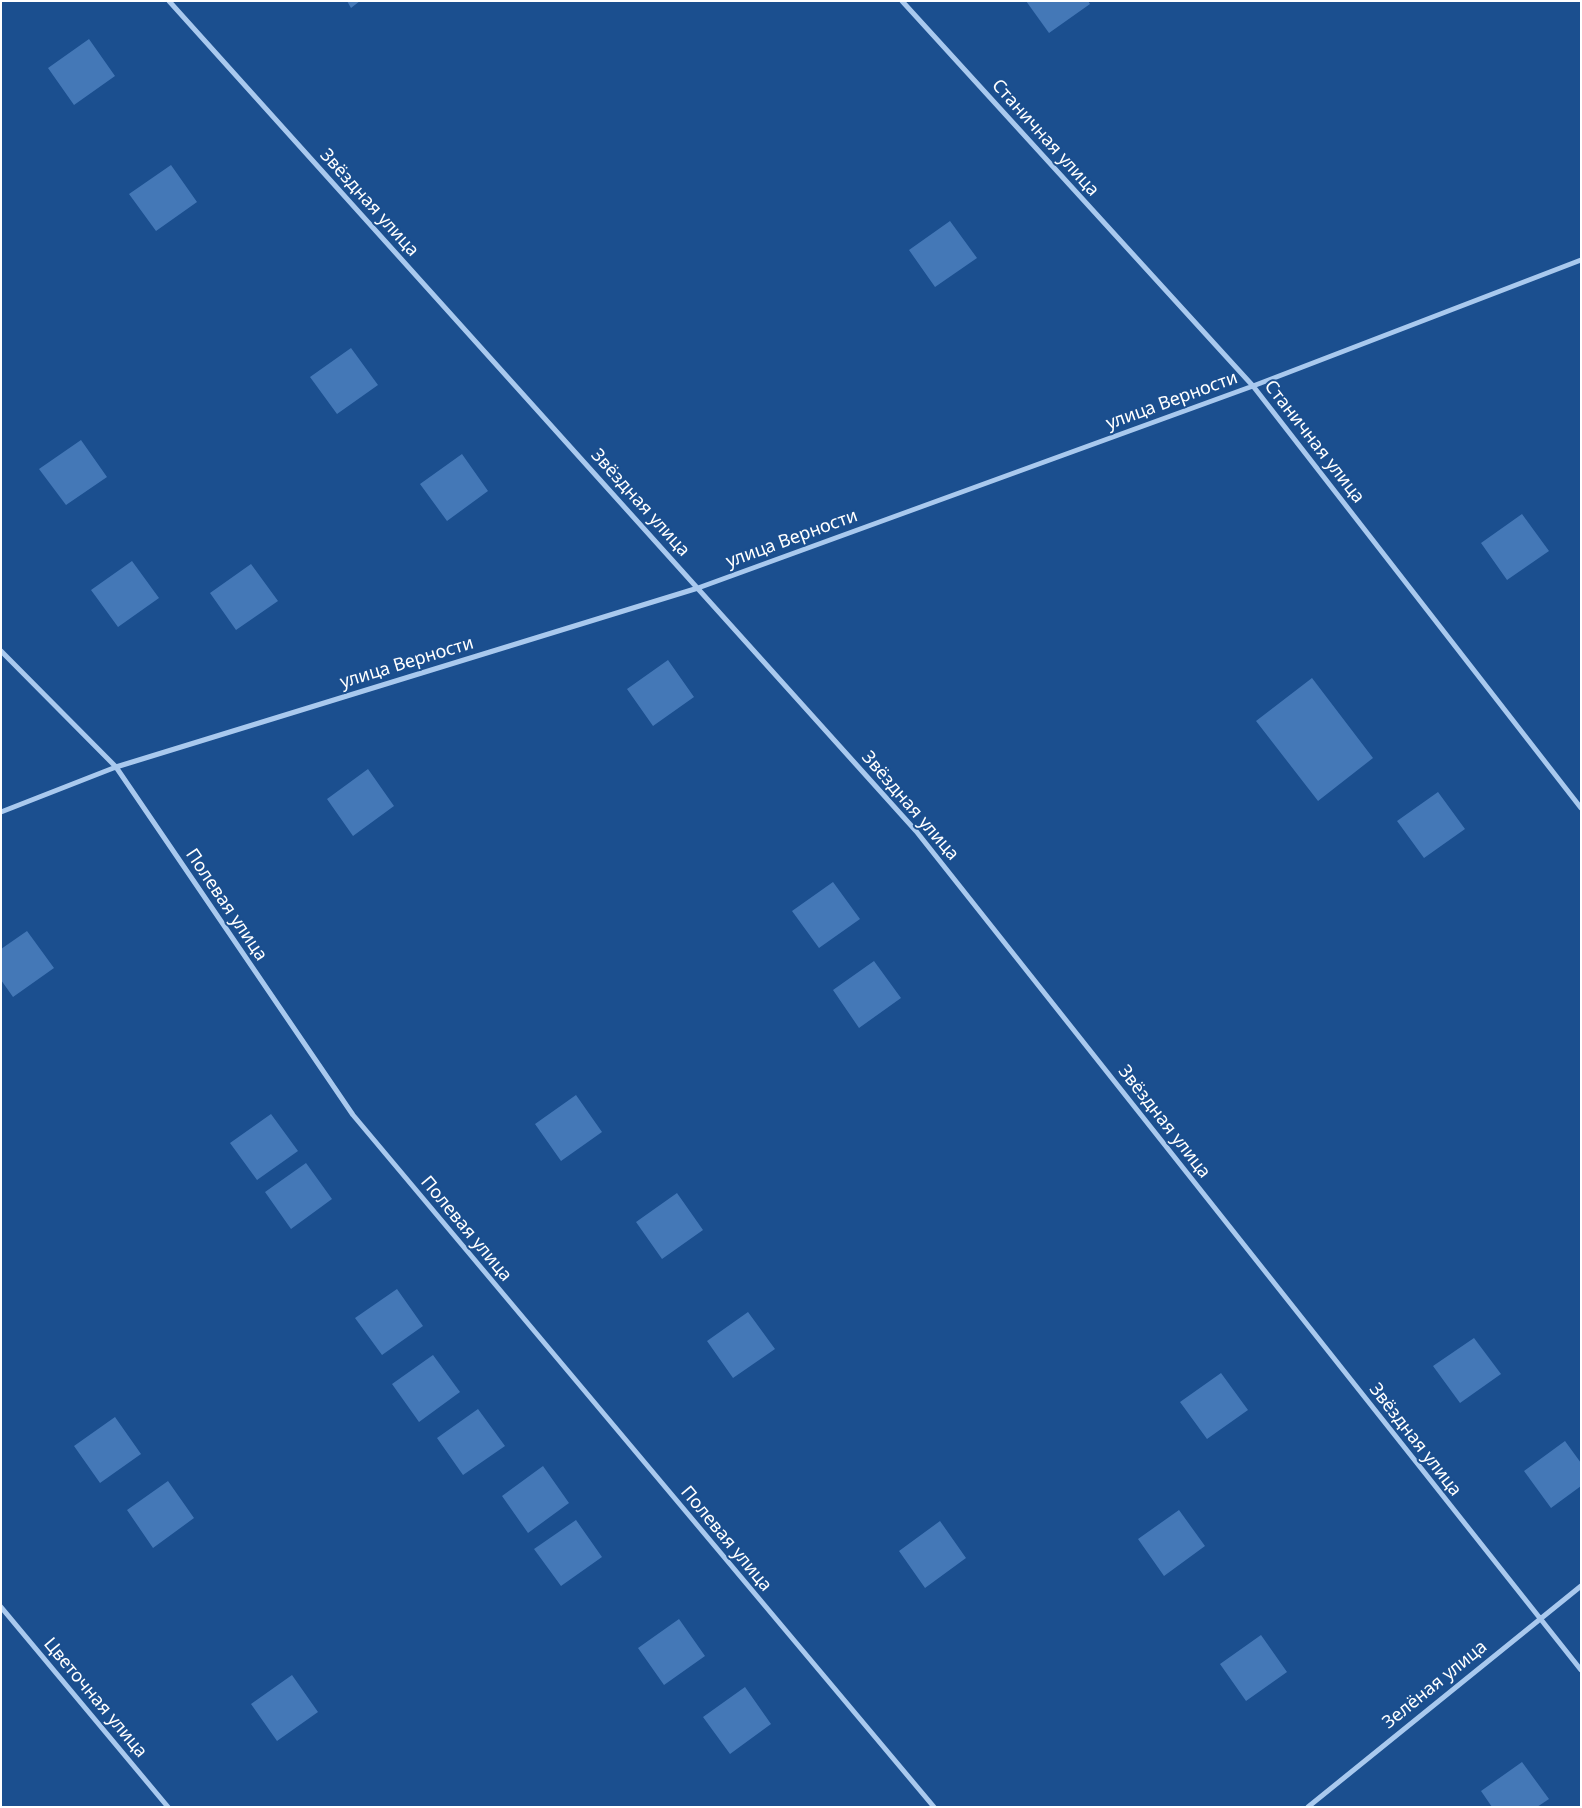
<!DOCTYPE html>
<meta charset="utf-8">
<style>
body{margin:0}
#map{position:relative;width:1582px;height:1808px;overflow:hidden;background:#1b4f8f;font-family:"Noto Sans",sans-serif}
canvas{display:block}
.frame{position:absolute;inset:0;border:2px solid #fff;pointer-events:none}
</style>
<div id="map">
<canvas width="1582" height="1808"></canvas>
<div class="frame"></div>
</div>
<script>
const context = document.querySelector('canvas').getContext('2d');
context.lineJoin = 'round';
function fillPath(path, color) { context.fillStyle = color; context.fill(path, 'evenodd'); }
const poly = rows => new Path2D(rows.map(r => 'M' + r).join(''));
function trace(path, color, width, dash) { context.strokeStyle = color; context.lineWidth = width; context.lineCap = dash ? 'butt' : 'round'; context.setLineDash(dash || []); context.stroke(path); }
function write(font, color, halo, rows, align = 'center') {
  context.font = font + ' "Noto Sans",sans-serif'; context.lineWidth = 4; context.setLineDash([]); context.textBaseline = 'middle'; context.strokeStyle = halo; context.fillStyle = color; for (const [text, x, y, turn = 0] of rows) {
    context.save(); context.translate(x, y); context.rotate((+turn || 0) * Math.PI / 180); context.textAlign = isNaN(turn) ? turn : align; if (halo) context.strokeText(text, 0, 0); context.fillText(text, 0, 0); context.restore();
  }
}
fillPath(poly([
 [347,1,360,1,351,8],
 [1026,1,1088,1,1090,4,1049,33],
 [89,39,115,76,74,105,48,68],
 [171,165,197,202,156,231,129,194],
 [950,221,977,258,935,287,909,250],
 [351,348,378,385,337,414,310,377],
 [81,440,107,477,66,505,39,469],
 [462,454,488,491,447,521,420,484],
 [1522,514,1549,551,1507,580,1481,543],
 [132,561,159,598,118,627,91,590],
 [251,564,278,601,236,630,210,593],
 [668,660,694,697,653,726,627,689],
 [1312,678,1373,758,1318,801,1256,721],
 [368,769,394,806,353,836,327,799],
 [1438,792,1465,829,1424,858,1397,821],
 [833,882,860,919,819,948,792,911],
 [27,931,54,968,13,997,1,980,1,949],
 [874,961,901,998,859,1028,833,990],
 [576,1095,602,1132,561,1161,535,1124],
 [271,1114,298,1151,257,1180,230,1143],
 [306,1163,332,1199,291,1229,265,1192],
 [677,1193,703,1230,662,1259,636,1222],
 [397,1289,423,1326,382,1355,355,1318],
 [748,1312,775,1349,733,1378,707,1341],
 [1474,1338,1501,1374,1460,1403,1433,1366],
 [433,1355,460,1392,419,1422,392,1384],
 [1221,1373,1248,1410,1207,1439,1180,1402],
 [478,1409,505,1446,463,1475,437,1438],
 [115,1417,141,1454,100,1483,74,1446],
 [1565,1441,1581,1463,1581,1486,1551,1508,1524,1471],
 [543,1466,569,1503,528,1533,502,1496],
 [168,1481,194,1518,153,1548,127,1510],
 [1179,1510,1205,1546,1164,1576,1138,1539],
 [576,1520,602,1557,561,1586,534,1549],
 [940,1521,966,1558,925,1588,899,1551],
 [679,1619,705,1656,664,1685,638,1648],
 [1261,1635,1287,1672,1246,1701,1220,1664],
 [292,1675,318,1712,277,1741,251,1704],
 [745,1687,771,1724,730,1754,703,1717],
 [1522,1762,1549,1799,1537,1807,1492,1807,1481,1791]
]), '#4478b7');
trace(poly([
 [169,1,916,831,1581,1670],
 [902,1,1253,386,1581,808],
 [1,651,116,767,353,1115,934,1807],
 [1,812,116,767,698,588,1253,386,1581,260],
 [1,1607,168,1807],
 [1308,1807,1581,1586]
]), '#a9c9ee', 5);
write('18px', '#fff', '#1b4f8f', [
 ["Станичная улица",1045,138,48],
 ["Звёздная улица",369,203,48],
 ["улица Верности",1172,401,-20],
 ["Станичная улица",1314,442,52],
 ["Звёздная улица",640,503,48],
 ["улица Верности",792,539,-20],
 ["улица Верности",407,663,-17],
 ["Звёздная улица",910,806,49],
 ["Полевая улица",226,905,56],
 ["Звёздная улица",1164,1122,52],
 ["Полевая улица",466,1229,50],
 ["Звёздная улица",1415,1440,52],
 ["Полевая улица",726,1539,50],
 ["Зелёная улица",1435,1685,-39],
 ["Цветочная улица",95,1698,50]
]);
</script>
